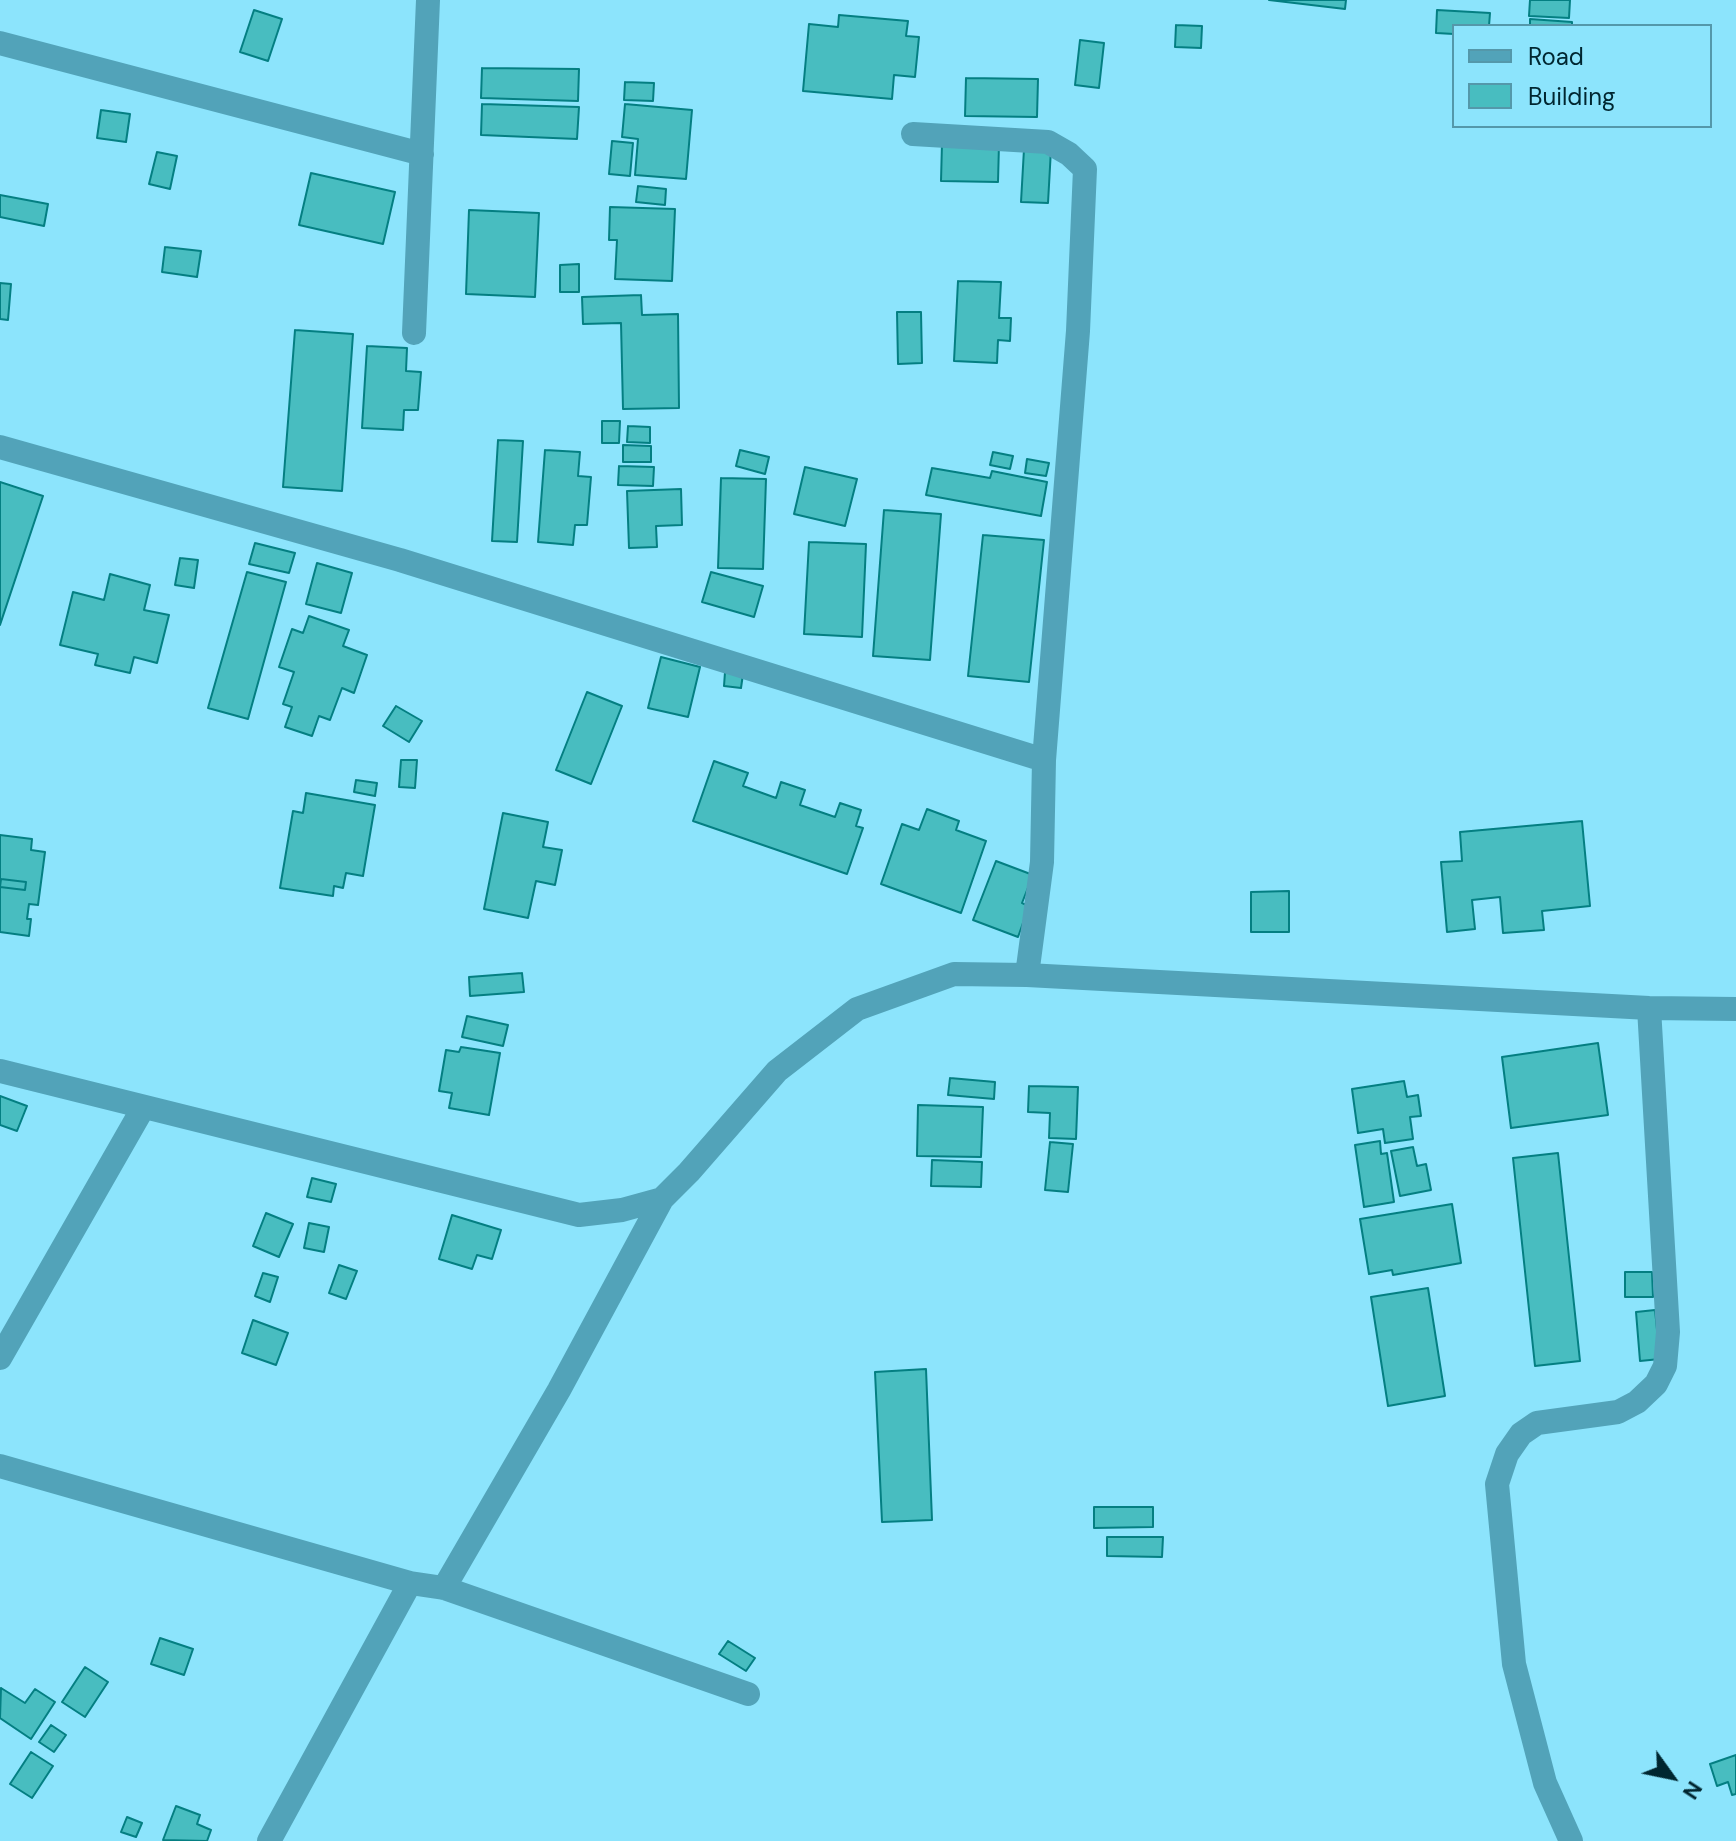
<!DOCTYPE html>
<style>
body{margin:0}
#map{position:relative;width:1736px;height:1841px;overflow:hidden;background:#8ce4fc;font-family:"DM Sans",sans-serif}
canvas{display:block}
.legend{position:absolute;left:1452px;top:24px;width:260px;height:104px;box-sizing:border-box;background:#8ce4fc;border:2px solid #5498aa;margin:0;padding:10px 14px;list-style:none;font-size:24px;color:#002630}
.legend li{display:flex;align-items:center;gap:16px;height:40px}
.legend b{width:40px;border:2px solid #5498aa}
.north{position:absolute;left:1632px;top:1737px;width:80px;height:80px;-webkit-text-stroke:6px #8ce4fc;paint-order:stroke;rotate:123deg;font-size:22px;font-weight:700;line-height:32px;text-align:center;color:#002630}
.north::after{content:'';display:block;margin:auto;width:28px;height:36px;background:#002630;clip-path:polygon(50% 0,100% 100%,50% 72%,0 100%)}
</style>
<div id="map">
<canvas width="1736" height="1841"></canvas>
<ul class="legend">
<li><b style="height:10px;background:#52a3b9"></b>Road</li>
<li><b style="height:22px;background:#48bdc0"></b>Building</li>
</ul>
<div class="north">N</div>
</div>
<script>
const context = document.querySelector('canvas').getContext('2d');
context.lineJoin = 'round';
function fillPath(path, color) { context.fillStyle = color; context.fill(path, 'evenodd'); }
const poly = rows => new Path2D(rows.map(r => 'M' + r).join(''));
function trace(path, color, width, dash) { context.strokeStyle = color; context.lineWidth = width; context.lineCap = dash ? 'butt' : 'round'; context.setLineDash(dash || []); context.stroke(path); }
const building = poly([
 [1269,0,1346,0,1345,9,1269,0],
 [1530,0,1570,0,1569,18,1529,16,1530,0],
 [254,10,282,19,268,61,240,52,254,10],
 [1437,10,1490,13,1489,26,1454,26,1454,34,1436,33,1437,10],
 [839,15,908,21,906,36,919,37,915,77,894,75,892,99,803,91,809,24,838,27,839,15],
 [1530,19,1572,22,1572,26,1530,26,1530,19],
 [1176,25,1202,26,1201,48,1175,47,1176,25],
 [1080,40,1104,43,1099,88,1075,85,1080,40],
 [482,68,579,69,578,101,481,98,482,68],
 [966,78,1038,79,1037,117,965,116,966,78],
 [625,82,654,83,653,101,624,100,625,82],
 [482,104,579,107,577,139,481,135,482,104],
 [625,104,692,110,686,179,635,175,638,139,622,137,625,104],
 [101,110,130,114,126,142,97,138,101,110],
 [612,141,633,143,630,176,609,174,612,141],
 [942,143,999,144,998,182,941,181,942,143],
 [1024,149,1051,149,1048,203,1021,202,1024,149],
 [157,152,177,156,170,189,149,184,157,152],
 [311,173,395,192,383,244,299,225,311,173],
 [638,186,666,189,665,205,636,202,638,186],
 [0,195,48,204,44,226,0,217,0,195],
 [610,207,675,209,672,281,615,279,617,240,609,240,610,207],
 [469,210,539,213,535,297,466,294,469,210],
 [165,247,201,251,197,277,162,272,165,247],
 [579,264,579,292,560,292,560,265,579,264],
 [958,281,1001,282,999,318,1011,318,1010,341,998,340,997,363,954,361,958,281],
 [0,283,11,284,8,320,0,319,0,283],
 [641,295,642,315,678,314,679,408,623,409,621,323,583,324,582,297,641,295],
 [897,312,921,312,922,363,898,364,897,312],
 [295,330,353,334,342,491,283,487,295,330],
 [367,346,407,348,406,371,421,372,418,410,404,410,403,430,362,428,367,346],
 [602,421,620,421,619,443,602,443,602,421],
 [628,426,650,427,650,443,627,442,628,426],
 [498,440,523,441,517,542,492,541,498,440],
 [623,445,651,446,651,462,623,462,623,445],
 [545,450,580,452,578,476,591,477,587,525,575,525,573,545,538,542,545,450],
 [740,450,769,457,765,474,736,466,740,450],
 [993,452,1013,456,1010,469,990,465,993,452],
 [1027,459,1049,463,1046,476,1025,473,1027,459],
 [619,466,654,467,653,486,618,485,619,466],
 [805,467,857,479,845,526,794,514,805,467],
 [932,468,990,478,992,471,1047,482,1041,516,926,495,932,468],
 [721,478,766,479,763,569,718,568,721,478],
 [0,482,43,496,0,625,0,482],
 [681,489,682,525,656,526,657,547,629,548,627,491,681,489],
 [884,510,941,514,930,660,873,656,884,510],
 [983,535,1044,540,1029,682,968,676,983,535],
 [809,542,866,544,862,637,804,634,809,542],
 [255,543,295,553,289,573,249,564,255,543],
 [180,558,198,560,194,588,175,585,180,558],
 [317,563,352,573,341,613,306,604,317,563],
 [247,572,286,582,248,719,208,708,247,572],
 [711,572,763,586,754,617,702,602,711,572],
 [110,574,150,585,144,610,169,615,157,663,134,657,130,673,95,665,98,654,60,645,73,592,104,600,110,574],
 [309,616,349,630,343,646,367,655,354,693,342,688,330,720,319,716,312,736,285,727,292,707,283,704,294,672,279,667,292,629,303,633,309,616],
 [661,657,700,667,688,717,648,708,661,657],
 [725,672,743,674,741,688,724,686,725,672],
 [587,692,622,706,591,784,556,770,587,692],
 [396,706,422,721,409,742,383,726,396,706],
 [401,760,417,760,415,788,399,787,401,760],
 [714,761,748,773,743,786,776,798,781,782,805,790,800,805,835,817,840,803,861,810,856,826,863,828,847,874,693,821,714,761],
 [356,780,377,783,375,796,354,792,356,780],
 [306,793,375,805,363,876,346,873,343,888,334,886,333,896,280,888,293,811,303,813,306,793],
 [927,809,959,821,956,830,986,841,961,913,881,884,902,824,919,830,927,809],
 [503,813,548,822,543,847,562,850,555,885,536,881,528,918,484,909,503,813],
 [1582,821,1590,906,1542,911,1544,930,1503,933,1500,897,1472,900,1475,929,1447,932,1441,862,1462,861,1460,832,1582,821],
 [0,835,32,839,31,850,45,852,38,905,29,904,27,919,31,919,29,936,0,932,0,835],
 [1,879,26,882,25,890,0,887,1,879],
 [996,861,1033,875,1022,903,1029,906,1018,937,973,920,996,861],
 [1,879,26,882,25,890,0,887,1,879],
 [1289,891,1289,932,1251,932,1251,892,1289,891],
 [522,973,524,992,470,996,469,977,522,973],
 [467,1016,508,1025,503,1046,462,1037,467,1016],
 [1598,1043,1608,1115,1511,1128,1502,1057,1598,1043],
 [461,1047,500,1053,489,1115,449,1108,452,1093,439,1091,446,1050,459,1052,461,1047],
 [950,1078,995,1082,994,1099,948,1095,950,1078],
 [1404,1081,1407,1097,1418,1095,1421,1116,1410,1117,1413,1139,1385,1143,1383,1129,1358,1133,1352,1089,1404,1081],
 [1029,1086,1078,1087,1076,1139,1049,1138,1050,1113,1028,1112,1029,1086],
 [0,1096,27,1106,17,1131,0,1125,0,1096],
 [918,1105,983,1107,981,1157,917,1156,918,1105],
 [1380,1141,1381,1154,1387,1153,1394,1202,1364,1207,1355,1145,1380,1141],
 [1050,1142,1073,1144,1068,1192,1045,1190,1050,1142],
 [1413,1147,1417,1166,1426,1164,1431,1190,1400,1196,1391,1151,1413,1147],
 [1558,1153,1580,1361,1535,1366,1513,1158,1558,1153],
 [932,1160,982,1162,981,1187,931,1186,932,1160],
 [312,1178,336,1184,331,1202,307,1197,312,1178],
 [1452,1204,1461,1263,1393,1275,1392,1270,1369,1274,1360,1219,1452,1204],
 [266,1213,293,1224,279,1257,253,1246,266,1213],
 [452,1215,501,1230,492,1259,477,1255,472,1269,439,1259,452,1215],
 [309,1223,329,1227,324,1252,304,1248,309,1223],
 [339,1265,357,1271,346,1299,329,1293,339,1265],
 [1625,1272,1652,1272,1653,1297,1625,1297,1625,1272],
 [263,1273,278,1277,270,1302,255,1296,263,1273],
 [1428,1288,1445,1396,1388,1406,1371,1297,1428,1288],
 [1655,1310,1660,1359,1640,1361,1636,1312,1655,1310],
 [253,1320,288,1333,276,1365,242,1353,253,1320],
 [926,1369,932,1520,882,1522,875,1372,926,1369],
 [1094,1507,1153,1507,1153,1527,1094,1528,1094,1507],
 [1107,1537,1163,1537,1162,1557,1107,1556,1107,1537],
 [160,1638,193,1649,184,1675,151,1664,160,1638],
 [728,1641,755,1658,746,1671,719,1654,728,1641],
 [85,1667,108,1682,85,1717,62,1702,85,1667],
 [1,1688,25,1703,35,1689,55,1702,31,1739,0,1718,1,1688],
 [51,1725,66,1735,54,1752,39,1742,51,1725],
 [31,1752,53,1766,32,1798,10,1784,31,1752],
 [1736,1755,1736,1794,1732,1795,1728,1782,1717,1786,1710,1764,1736,1755],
 [176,1806,200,1815,197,1824,211,1830,207,1841,163,1840,176,1806],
 [127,1817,142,1823,136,1837,121,1832,127,1817]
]);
fillPath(building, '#48bdc0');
trace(building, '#047f82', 2);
trace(poly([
 [0,43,422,154],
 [913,134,1048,142,1069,154,1085,169,1078,331,1044,760],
 [414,333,428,0],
 [0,447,400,560,1044,760,1042,862,1027,975],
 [0,1071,579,1215,622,1210,662,1199],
 [0,1358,143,1108],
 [0,1466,410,1583,444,1588,748,1694],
 [444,1588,559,1390,662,1199,689,1172,777,1071,857,1009,954,974,1027,975,1649,1008,1736,1009],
 [269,1841,410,1583],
 [1571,1841,1545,1783,1514,1664,1497,1484,1507,1454,1521,1434,1537,1423,1618,1412,1637,1402,1656,1384,1665,1366,1668,1332,1649,1008]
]), '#52a3b9', 24);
</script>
